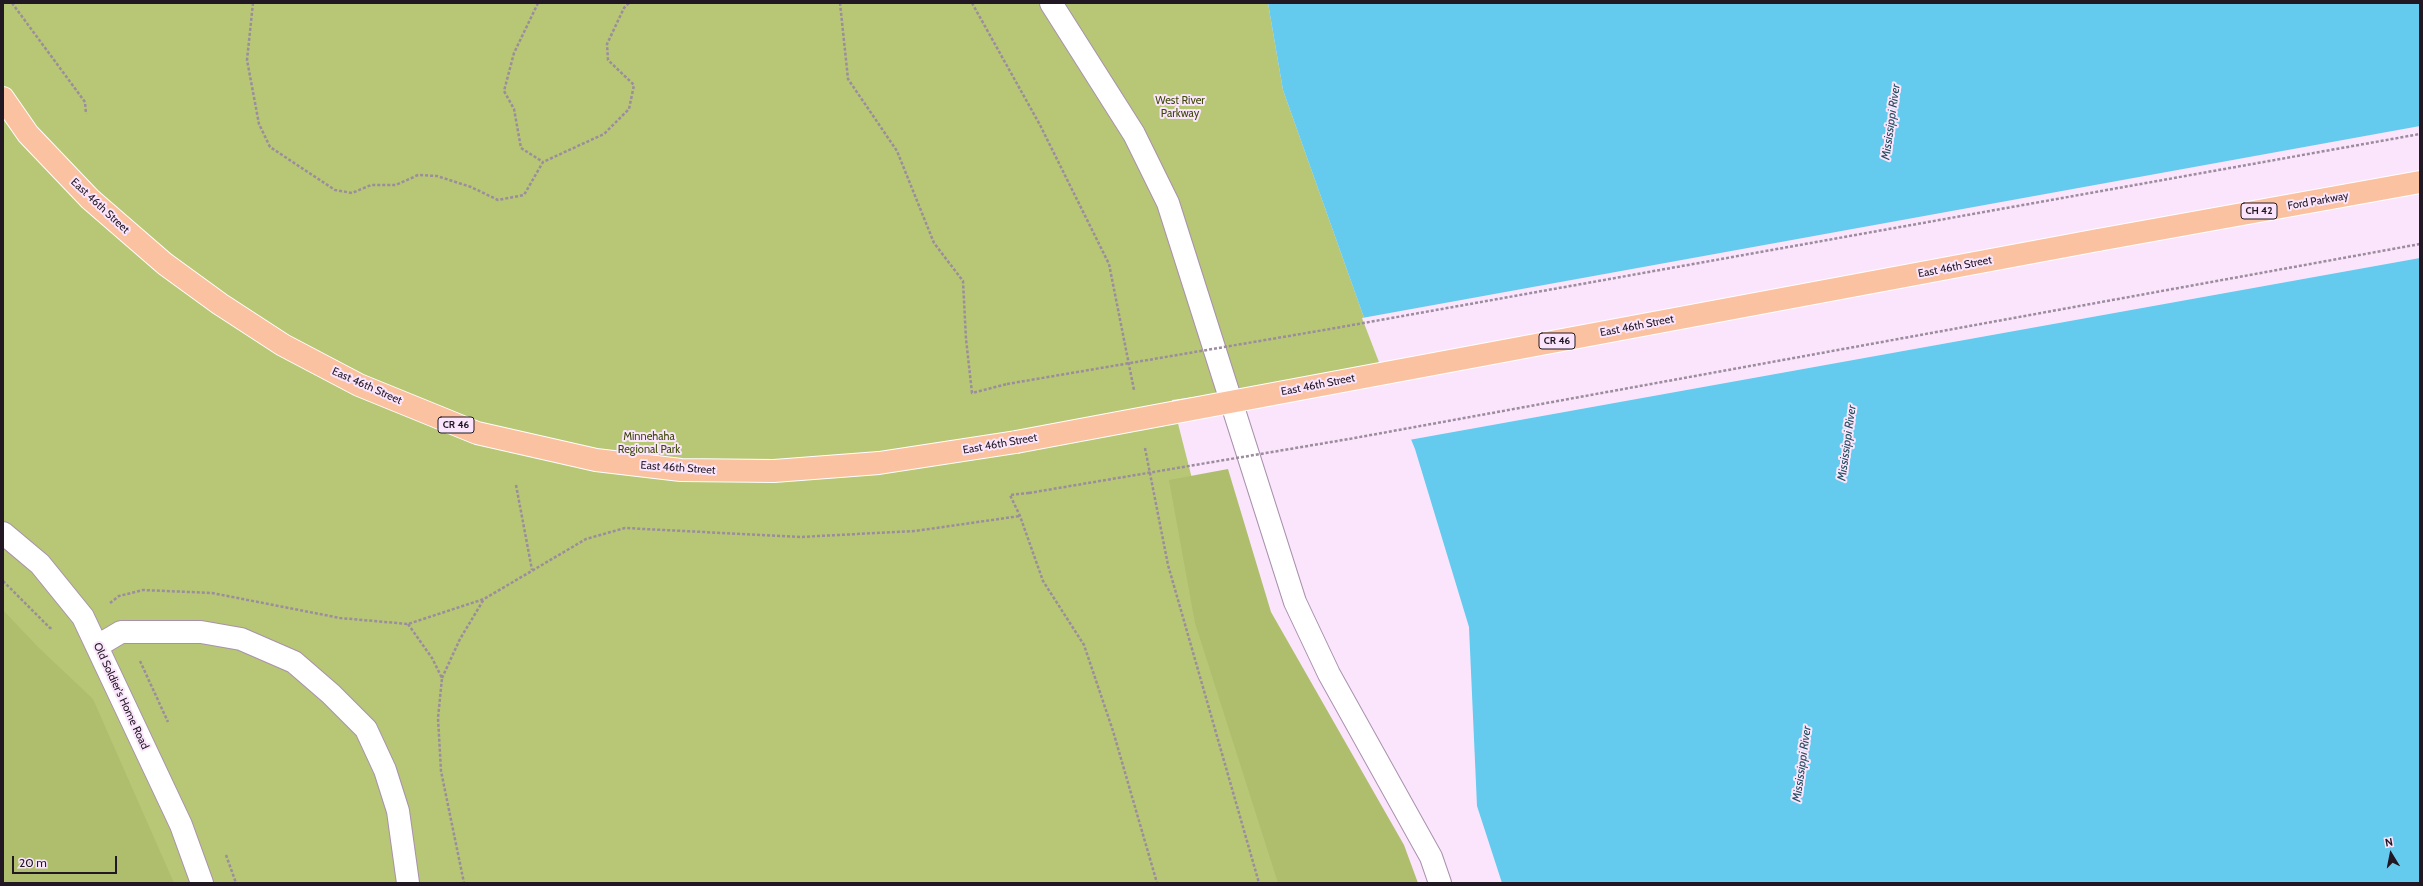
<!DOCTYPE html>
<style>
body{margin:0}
#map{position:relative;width:2423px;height:886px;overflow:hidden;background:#fae5fc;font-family:Cabin,sans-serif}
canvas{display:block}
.frame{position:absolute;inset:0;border:4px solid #221823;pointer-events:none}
.north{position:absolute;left:2371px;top:834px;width:40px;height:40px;-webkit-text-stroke:3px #fae5fc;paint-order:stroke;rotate:350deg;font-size:11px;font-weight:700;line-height:16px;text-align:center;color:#221823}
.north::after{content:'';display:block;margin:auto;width:14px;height:18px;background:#221823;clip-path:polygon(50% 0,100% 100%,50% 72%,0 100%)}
.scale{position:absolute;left:12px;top:856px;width:105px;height:18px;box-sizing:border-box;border:2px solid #221823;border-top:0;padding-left:5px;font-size:12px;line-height:14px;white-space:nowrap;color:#221823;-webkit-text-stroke:3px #fae5fc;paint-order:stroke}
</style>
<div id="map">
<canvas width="2423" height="886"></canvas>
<div class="frame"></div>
<div class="north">N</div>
<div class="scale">20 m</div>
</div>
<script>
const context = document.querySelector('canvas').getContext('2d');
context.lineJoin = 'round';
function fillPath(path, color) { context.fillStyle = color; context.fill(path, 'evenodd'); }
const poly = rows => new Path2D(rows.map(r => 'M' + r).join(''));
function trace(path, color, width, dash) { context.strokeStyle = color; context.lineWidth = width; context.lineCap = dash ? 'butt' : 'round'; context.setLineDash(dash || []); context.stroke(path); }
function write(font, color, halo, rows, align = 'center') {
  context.font = font + ' Cabin,sans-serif'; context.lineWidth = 4; context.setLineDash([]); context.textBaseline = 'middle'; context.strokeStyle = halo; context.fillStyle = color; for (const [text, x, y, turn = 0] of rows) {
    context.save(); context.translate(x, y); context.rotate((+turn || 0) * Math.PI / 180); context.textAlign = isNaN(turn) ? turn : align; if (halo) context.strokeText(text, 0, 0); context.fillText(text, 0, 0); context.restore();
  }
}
fillPath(poly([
 [3,3,1268,3,1283,90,1383,371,1172,400,1295,883,3,883]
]), '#b7c776');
fillPath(poly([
 [1228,469,1271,612,1404,845,1418,883,1278,883,1195,623,1169,480],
 [3,610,38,647,93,699,174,883,3,883]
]), '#aebe6d');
fillPath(poly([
 [1268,3,2420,3,2420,883,1502,883,1477,806,1469,627,1415,449,1383,371,1283,90]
]), '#64caee');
fillPath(poly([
 [2420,126,2420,258,1409,440,1362,318]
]), '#fae5fc');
const minor = poly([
 [1051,3,1134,134,1168,203,1295,602,1329,674,1431,857,1440,883],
 [3,533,40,564,83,617,181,825,202,883],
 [99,645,121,632,201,632,241,639,294,662,331,694,366,729,385,770,398,811,408,883]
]);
const major = poly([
 [3,98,28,134,90,199,165,264,220,304,283,345,359,385,477,433,596,460,681,470,774,471,879,463,1016,442],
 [2098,240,2420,182]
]);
trace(minor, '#a991ac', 24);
trace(major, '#fff', 24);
trace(poly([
 [12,3,85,102,86,114],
 [253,3,247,60,259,124,270,147,335,190,352,193,371,185,396,185,418,175,437,176,471,187,498,200,524,195,543,162,604,134,629,109,634,85,608,60,607,44,624,8,629,3],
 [538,3,514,53,504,91,514,109,521,148,543,162],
 [840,3,848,79,897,151,934,243,963,281,966,339,972,393,1007,384],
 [972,3,1040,125,1109,264,1134,390],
 [1145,448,1168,565,1259,883],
 [516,485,532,570],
 [1029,493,1010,495,1020,516,1043,581,1084,645,1113,731,1157,883],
 [3,581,50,628,53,628],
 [110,603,119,596,143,590,212,593,340,618,408,624,484,599,586,539,625,528,800,537,915,531,1020,516],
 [408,624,432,658,442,678,438,718,441,771,464,883],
 [140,661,168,722],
 [442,678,460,639,484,599],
 [226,855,236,883]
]), '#9c8c9e', 2.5, [3, 2]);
trace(minor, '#fff', 22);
trace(major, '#fbc2a2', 22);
const majorBridge = poly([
 [1016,442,2098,240]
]);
trace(majorBridge, '#fff', 24, []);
trace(poly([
 [1007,384,1330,329,2420,134],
 [1029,493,1349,439,2420,244]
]), '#9c8c9e', 2.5, [3, 2]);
trace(majorBridge, '#fbc2a2', 22);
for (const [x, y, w] of [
 [2259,211,36],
 [1557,341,36],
 [456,425,36]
]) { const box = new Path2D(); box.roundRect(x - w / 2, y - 8, w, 16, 3); context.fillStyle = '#fae5fc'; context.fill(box); trace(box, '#221823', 1); }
write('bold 10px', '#221823', null, [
 ["CH 42",2259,211],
 ["CR 46",1557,341],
 ["CR 46",456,425]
]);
write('11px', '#3e4808', '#fae5fc', [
 ["West River",1180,101],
 ["Parkway",1180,114],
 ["Minnehaha",649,437],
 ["Regional Park",649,450]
]);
write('11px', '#221823', '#fae5fc', [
 ["Ford Parkway",2318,201,-10],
 ["East 46th Street",100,206,43],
 ["East 46th Street",1955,267,-11],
 ["East 46th Street",1637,326,-11],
 ["East 46th Street",1318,385,-11],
 ["East 46th Street",367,386,24],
 ["East 46th Street",1000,444,-10],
 ["East 46th Street",678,468,4],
 ["Old Soldier's Home Road",121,696,65]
]);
write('italic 12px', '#204d5c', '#fae5fc', [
 ["Mississippi River",1891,122,-82],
 ["Mississippi River",1847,443,-82],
 ["Mississippi River",1802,764,-82]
]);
</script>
